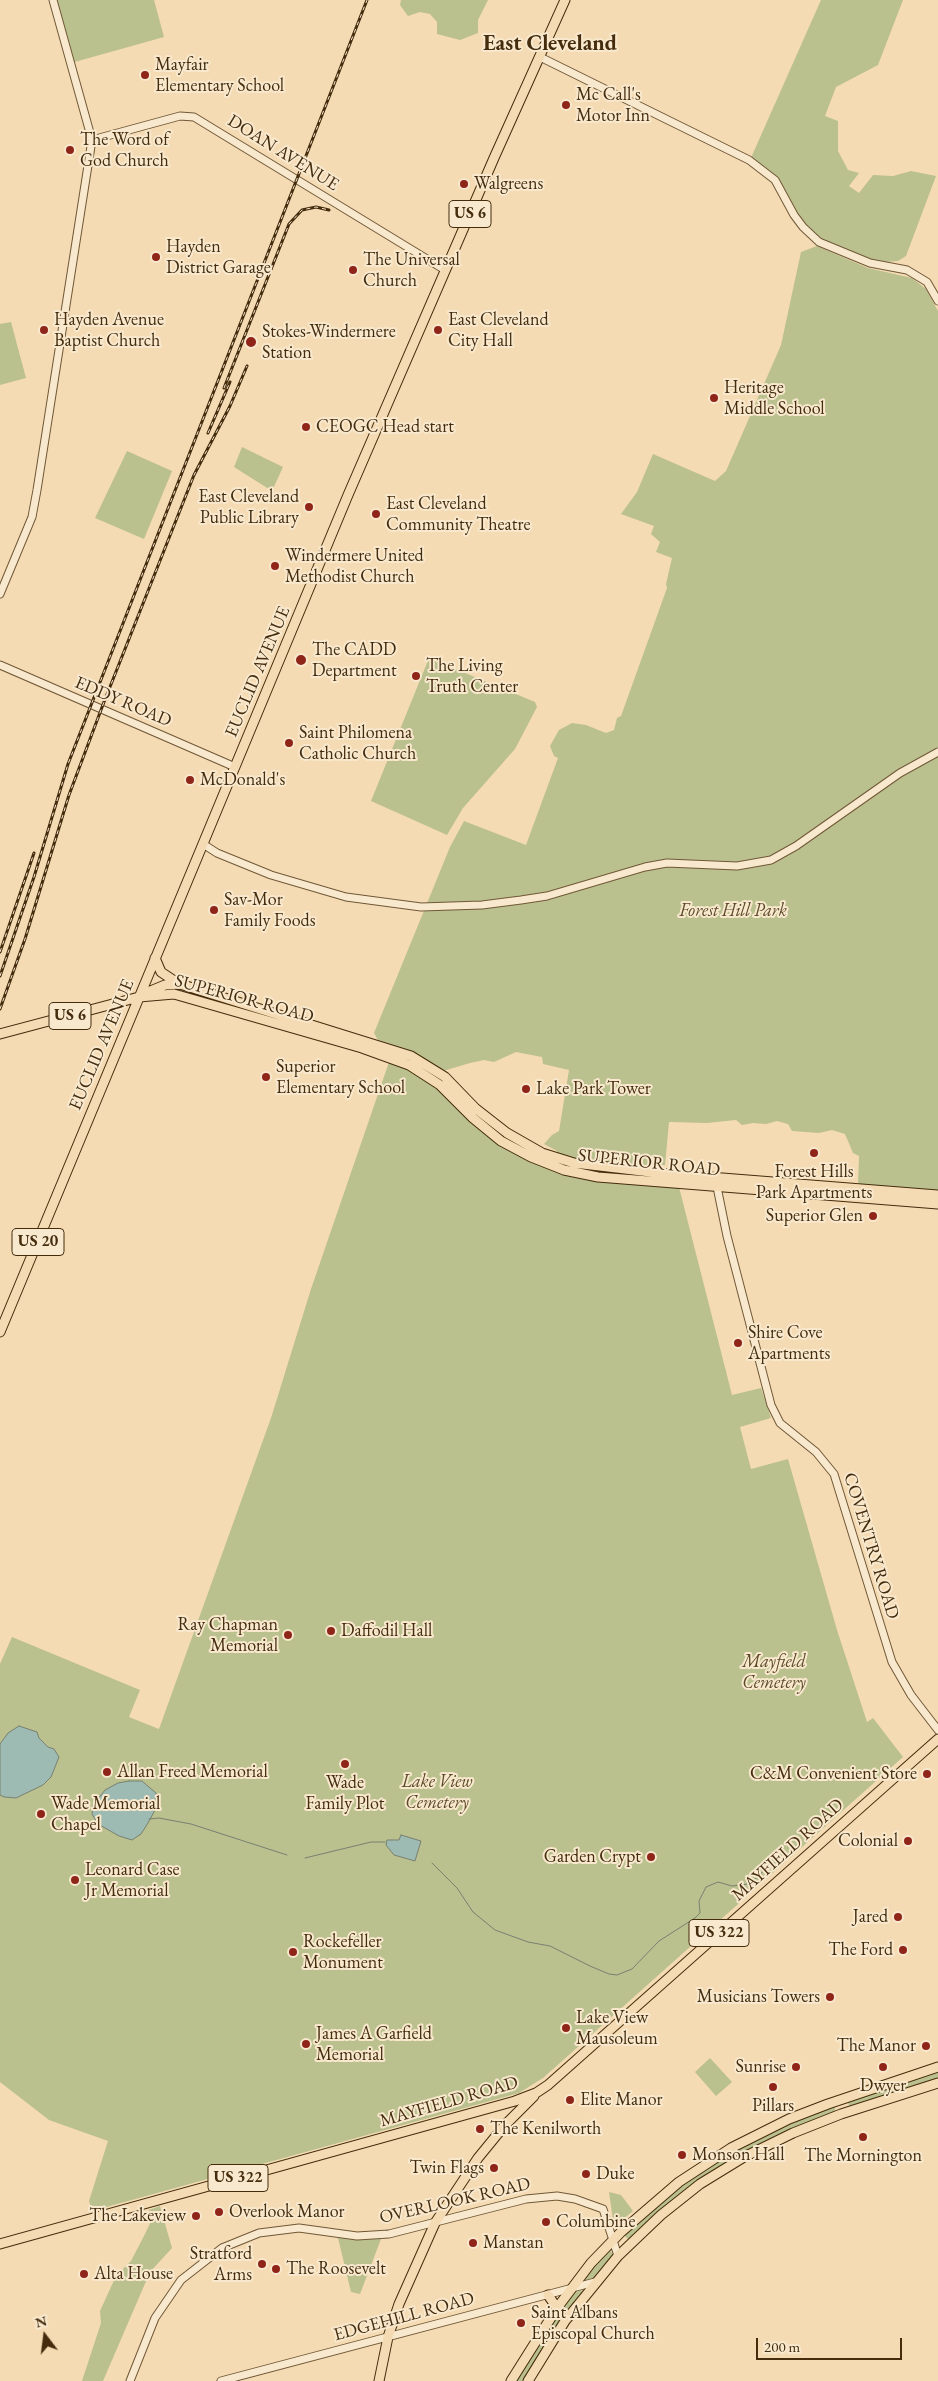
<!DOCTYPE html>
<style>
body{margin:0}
#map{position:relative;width:938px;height:2381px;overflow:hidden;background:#f5dbb3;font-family:"EB Garamond",serif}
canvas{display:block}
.north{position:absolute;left:20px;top:2311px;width:50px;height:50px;-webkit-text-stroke:4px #f8e8ce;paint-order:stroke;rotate:345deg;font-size:14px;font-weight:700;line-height:20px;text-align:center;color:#442c0d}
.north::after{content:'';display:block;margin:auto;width:18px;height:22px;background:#442c0d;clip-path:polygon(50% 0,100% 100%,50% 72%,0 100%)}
.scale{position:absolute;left:756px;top:2338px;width:146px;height:22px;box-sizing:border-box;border:2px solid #442c0d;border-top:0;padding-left:6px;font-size:15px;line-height:18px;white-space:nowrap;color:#442c0d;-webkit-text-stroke:4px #f8e8ce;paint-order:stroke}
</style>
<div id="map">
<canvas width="938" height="2381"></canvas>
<div class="north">N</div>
<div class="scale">200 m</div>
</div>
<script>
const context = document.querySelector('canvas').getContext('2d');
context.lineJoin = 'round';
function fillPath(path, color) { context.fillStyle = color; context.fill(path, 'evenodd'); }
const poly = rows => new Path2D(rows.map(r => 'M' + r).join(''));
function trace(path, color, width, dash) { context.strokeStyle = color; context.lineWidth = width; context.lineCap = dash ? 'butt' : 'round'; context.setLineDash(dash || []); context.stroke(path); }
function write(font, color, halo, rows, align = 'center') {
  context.font = font + ' "EB Garamond",serif'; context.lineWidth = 4; context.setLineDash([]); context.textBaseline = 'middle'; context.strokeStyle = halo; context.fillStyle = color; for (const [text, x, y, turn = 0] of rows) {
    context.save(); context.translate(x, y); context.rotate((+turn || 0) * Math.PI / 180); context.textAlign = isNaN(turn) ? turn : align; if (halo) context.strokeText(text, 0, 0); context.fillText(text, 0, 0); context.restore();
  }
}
fillPath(poly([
 [53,0,154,0,164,37,71,63],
 [401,0,488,0,478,20,478,33,460,40,437,34,437,22,430,14,420,12,408,16,400,5],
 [821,0,903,0,878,65,836,87,825,116,838,121,838,151,848,170,859,173,849,186,859,193,873,175,893,176,911,171,936,176,906,256,898,261,870,263,811,235,780,188,750,160],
 [817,246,868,268,912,278,926,289,938,311,938,1191,858,1184,859,1156,853,1153,845,1134,832,1130,819,1133,792,1131,788,1124,777,1121,766,1124,753,1123,742,1125,736,1120,707,1123,669,1122,665,1165,658,1165,658,1169,592,1164,557,1155,557,1151,544,1144,552,1135,559,1131,569,1070,543,1064,542,1057,516,1052,494,1062,484,1060,470,1063,443,1071,412,1052,378,1040,374,1033,450,847,464,821,526,845,558,758,554,756,550,746,559,730,572,723,586,725,606,733,614,730,617,718,621,716,667,588,666,584,672,558,656,552,660,542,651,534,654,526,621,514,637,492,653,454,715,481,726,471,781,345,801,252],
 [11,322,26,378,0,385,0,324],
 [242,447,283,467,272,491,234,467],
 [127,451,172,471,144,539,95,518],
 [429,658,535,702,537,707,515,749,463,808,447,835,371,801],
 [389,1062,424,1077,486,1134,501,1145,545,1167,679,1187,732,1395,761,1388,771,1418,740,1427,751,1469,788,1459,837,1630,867,1722,873,1718,903,1757,543,2078,519,2093,92,2211,89,2201,108,2141,49,2120,0,2082,0,1664,12,1637,140,1690,129,1717,159,1729,271,1418,311,1289],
 [710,2058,732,2082,716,2096,695,2072],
 [938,2070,938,2080,850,2108,847,2100],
 [832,2105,835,2106,835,2111,767,2141,629,2240,623,2234,666,2195,727,2153,781,2125],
 [609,2192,621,2195,633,2211,617,2224,613,2220],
 [160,2206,172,2248,150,2272,103,2381,82,2381,101,2323,100,2311,116,2276,131,2261,145,2234,152,2219,149,2210],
 [338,2238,381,2239,360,2294,351,2292],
 [609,2248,612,2253,612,2258,594,2278,582,2281],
 [583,2290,524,2381,514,2381,572,2293]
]), '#bac08e');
const water = poly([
 [19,1726,37,1732,39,1738,48,1747,54,1749,59,1757,51,1777,43,1785,16,1798,4,1797,0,1795,0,1744,8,1733,19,1726],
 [129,1781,142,1781,156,1793,155,1810,148,1823,141,1834,132,1840,119,1836,98,1824,92,1814,93,1805,105,1790,118,1783,129,1781],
 [401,1835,421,1841,415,1861,394,1855,386,1845,387,1840,399,1840,401,1835]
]);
fillPath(water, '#9dbab3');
trace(water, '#798171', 1);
trace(poly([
 [149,1819,159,1818,191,1824,287,1855],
 [305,1858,371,1842,385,1842],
 [432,1863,457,1888,473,1912,495,1930,528,1942,550,1946,590,1966,609,1974,617,1975,632,1969,659,1941,695,1918,700,1913,699,1901,706,1887,718,1882,732,1886,748,1884,759,1876,769,1864,778,1861]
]), '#798171', 1);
const minor = poly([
 [540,57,749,160,775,180,794,215,803,227,819,242,870,263,907,270,927,282,938,301],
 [92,140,180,116,194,117,445,270],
 [0,594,32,517,37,490,92,140,53,0],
 [0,665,235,767],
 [203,844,217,853,271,875,346,897,421,907,482,905,521,900,547,896,645,867,667,863,737,866,771,860,796,846,900,773,938,752],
 [716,1182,727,1236,771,1405,780,1423,816,1452,834,1474,892,1662,911,1695,938,1730],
 [130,2381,155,2318,181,2280,222,2248,259,2233,299,2228,357,2236,389,2234,526,2199,557,2196,575,2199,603,2209,618,2256],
 [221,2381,595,2282]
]);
const major = poly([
 [155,958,161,972,179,984],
 [148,992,165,985,180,984,411,1056,445,1077,475,1108,507,1133,542,1153,574,1163,659,1173,938,1195],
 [0,1034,139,997,174,994,362,1048,409,1065,440,1085,473,1118,501,1141,531,1157,564,1170,598,1177,938,1204],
 [0,1332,348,495,494,158,565,0],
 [0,2244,515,2101,536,2093,548,2085,938,1739],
 [548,2295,557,2308],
 [379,2381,388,2337,399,2304,435,2223,478,2158,505,2125,534,2096],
 [511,2381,557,2308,591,2263,621,2232,679,2182,731,2148,789,2119,828,2104,938,2067],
 [528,2381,565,2321,618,2256,661,2215,700,2184,744,2157,793,2133,841,2114,938,2083]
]);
trace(minor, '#705836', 9);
trace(major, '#442c0d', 11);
trace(minor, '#f8e8ce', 7);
trace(major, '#f5dbb3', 9);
const rail = poly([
 [224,388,289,224,302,210,316,207,329,210],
 [208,433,230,382],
 [0,952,34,853],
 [0,976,34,877,68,764,367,0],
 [0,1009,25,939,69,795,104,702,194,475,230,406,247,366]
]);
trace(rail, '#442c0d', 3);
trace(rail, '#f8e8ce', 1, [4]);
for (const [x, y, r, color] of [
 [145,75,5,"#8f2418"],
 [566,105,5,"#8f2418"],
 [70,150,5,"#8f2418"],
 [464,184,5,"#8f2418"],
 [156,257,5,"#8f2418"],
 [353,270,5,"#8f2418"],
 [44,330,5,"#8f2418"],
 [438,330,5,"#8f2418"],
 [251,342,6,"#8f2418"],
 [714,398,5,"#8f2418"],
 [306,427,5,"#8f2418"],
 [309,507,5,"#8f2418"],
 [376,514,5,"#8f2418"],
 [275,566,5,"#8f2418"],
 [301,660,6,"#8f2418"],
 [416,676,5,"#8f2418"],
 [289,743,5,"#8f2418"],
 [190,780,5,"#8f2418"],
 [214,910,5,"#8f2418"],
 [266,1077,5,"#8f2418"],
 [526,1089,5,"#8f2418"],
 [814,1153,5,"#8f2418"],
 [873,1216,5,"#8f2418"],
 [738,1343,5,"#8f2418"],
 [331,1631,5,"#8f2418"],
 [288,1635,5,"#8f2418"],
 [345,1764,5,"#8f2418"],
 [107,1772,5,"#8f2418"],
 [927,1774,5,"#8f2418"],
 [41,1814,5,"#8f2418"],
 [908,1841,5,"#8f2418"],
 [651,1857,5,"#8f2418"],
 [75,1880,5,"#8f2418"],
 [898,1917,5,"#8f2418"],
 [903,1950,5,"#8f2418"],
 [293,1952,5,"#8f2418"],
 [830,1997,5,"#8f2418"],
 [566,2028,5,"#8f2418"],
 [306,2044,5,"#8f2418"],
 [926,2046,5,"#8f2418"],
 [796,2067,5,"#8f2418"],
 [883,2067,5,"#8f2418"],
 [773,2087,5,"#8f2418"],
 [570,2100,5,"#8f2418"],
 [480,2129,5,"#8f2418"],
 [863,2137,5,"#8f2418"],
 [682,2155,5,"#8f2418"],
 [494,2168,5,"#8f2418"],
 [586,2174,5,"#8f2418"],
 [219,2212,5,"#8f2418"],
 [196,2216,5,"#8f2418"],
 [546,2222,5,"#8f2418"],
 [473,2243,5,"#8f2418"],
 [262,2264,5,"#8f2418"],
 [276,2269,5,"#8f2418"],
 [84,2274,5,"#8f2418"],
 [521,2323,5,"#8f2418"]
]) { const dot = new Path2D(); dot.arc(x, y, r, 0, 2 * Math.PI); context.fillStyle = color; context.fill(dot); trace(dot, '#f8e8ce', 2); }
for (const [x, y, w] of [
 [470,214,42],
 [70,1016,42],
 [38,1242,52],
 [719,1933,60],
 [238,2178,60]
]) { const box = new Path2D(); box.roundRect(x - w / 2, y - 13.5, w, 27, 4); context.fillStyle = '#f8e8ce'; context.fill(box); trace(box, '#442c0d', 1); }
write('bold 16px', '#442c0d', null, [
 ["US 6",470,214],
 ["US 6",70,1016],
 ["US 20",38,1242],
 ["US 322",719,1933],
 ["US 322",238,2178]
]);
write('18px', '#442c0d', '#f8e8ce', [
 ["Mayfair",155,65],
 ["Elementary School",155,86],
 ["Mc Call's",576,95],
 ["Motor Inn",576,116],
 ["The Word of",80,140],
 ["God Church",80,161],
 ["Walgreens",474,184],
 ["Hayden",166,247],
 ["District Garage",166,268],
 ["The Universal",363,260],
 ["Church",363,281],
 ["Hayden Avenue",54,320],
 ["Baptist Church",54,341],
 ["East Cleveland",448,320],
 ["City Hall",448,341],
 ["Stokes-Windermere",262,332],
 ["Station",262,353],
 ["Heritage",724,388],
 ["Middle School",724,409],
 ["CEOGC Head start",316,427],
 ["East Cleveland",299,497,"right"],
 ["Public Library",299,518,"right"],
 ["East Cleveland",386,504],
 ["Community Theatre",386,525],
 ["Windermere United",285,556],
 ["Methodist Church",285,577],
 ["The CADD",312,650],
 ["Department",312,671],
 ["The Living",426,666],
 ["Truth Center",426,687],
 ["Saint Philomena",299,733],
 ["Catholic Church",299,754],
 ["McDonald's",200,780],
 ["Sav-Mor",224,900],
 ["Family Foods",224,921],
 ["Superior",276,1067],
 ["Elementary School",276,1088],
 ["Lake Park Tower",536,1089],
 ["Forest Hills",814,1172,"center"],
 ["Park Apartments",814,1193,"center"],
 ["Superior Glen",863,1216,"right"],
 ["Shire Cove",748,1333],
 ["Apartments",748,1354],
 ["Ray Chapman",278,1625,"right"],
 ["Memorial",278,1646,"right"],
 ["Daffodil Hall",341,1631],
 ["Allan Freed Memorial",117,1772],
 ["C&M Convenient Store",917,1774,"right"],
 ["Wade",345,1783,"center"],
 ["Family Plot",345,1804,"center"],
 ["Wade Memorial",51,1804],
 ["Chapel",51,1825],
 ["Colonial",898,1841,"right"],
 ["Garden Crypt",641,1857,"right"],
 ["Leonard Case",85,1870],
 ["Jr Memorial",85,1891],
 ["Jared",888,1917,"right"],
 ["Rockefeller",303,1942],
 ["Monument",303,1963],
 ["The Ford",893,1950,"right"],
 ["Musicians Towers",820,1997,"right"],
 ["Lake View",576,2018],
 ["Mausoleum",576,2039],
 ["James A Garfield",316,2034],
 ["Memorial",316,2055],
 ["The Manor",916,2046,"right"],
 ["Sunrise",786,2067,"right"],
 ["Dwyer",883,2086,"center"],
 ["Elite Manor",580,2100],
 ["Pillars",773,2106,"center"],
 ["The Kenilworth",490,2129],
 ["Monson Hall",692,2155],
 ["The Mornington",863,2156,"center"],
 ["Twin Flags",484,2168,"right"],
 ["Duke",596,2174],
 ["Overlook Manor",229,2212],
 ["The Lakeview",186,2216,"right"],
 ["Columbine",556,2222],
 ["Manstan",483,2243],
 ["Stratford",252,2254,"right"],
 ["Arms",252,2275,"right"],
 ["The Roosevelt",286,2269],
 ["Alta House",94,2274],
 ["Saint Albans",531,2313],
 ["Episcopal Church",531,2334]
], 'left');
write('18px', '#442c0d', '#f8e8ce', [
 ["DOAN AVENUE",283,153,32],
 ["EUCLID AVENUE",258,672,-67],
 ["EDDY ROAD",123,702,23],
 ["SUPERIOR ROAD",244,999,15],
 ["EUCLID AVENUE",102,1045,-67],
 ["SUPERIOR ROAD",649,1163,6],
 ["COVENTRY ROAD",871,1546,73],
 ["MAYFIELD ROAD",788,1850,-42],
 ["MAYFIELD ROAD",449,2102,-16],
 ["OVERLOOK ROAD",455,2201,-13],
 ["EDGEHILL ROAD",404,2317,-15]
]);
write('italic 18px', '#5c4a27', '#f8e8ce', [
 ["Forest Hill Park",733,911],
 ["Mayfield",774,1662],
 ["Cemetery",774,1683],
 ["Lake View",437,1782],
 ["Cemetery",437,1803]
]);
write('bold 22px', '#442c0d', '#f8e8ce', [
 ["East Cleveland",550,44]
]);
</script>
